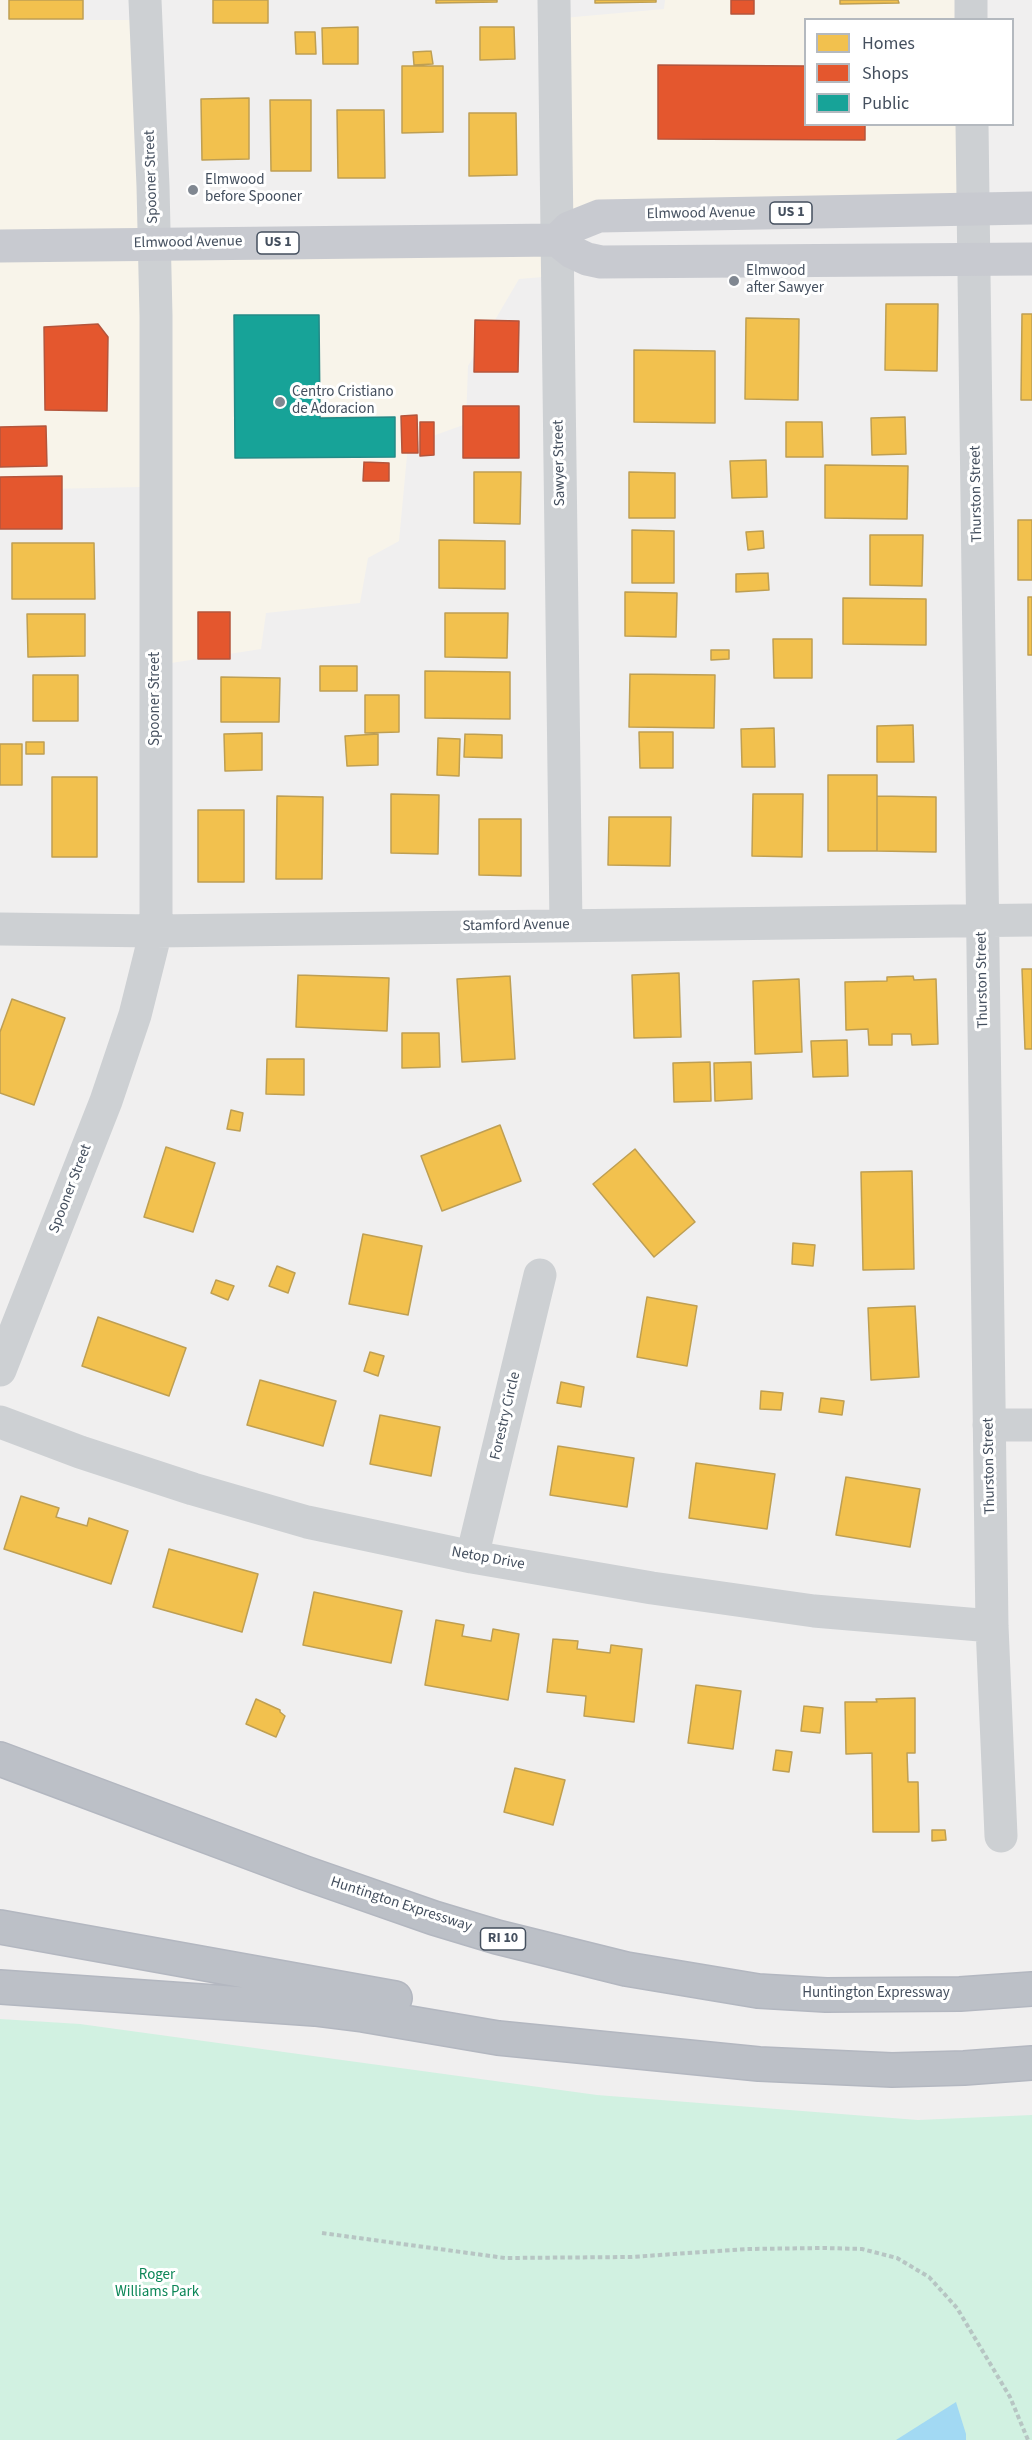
<!DOCTYPE html>
<style>
body{margin:0}
#map{position:relative;width:1032px;height:2440px;overflow:hidden;background:#f0efef;font-family:"Source Sans 3",sans-serif}
canvas{display:block}
.legend{position:absolute;left:804px;top:18px;width:210px;height:108px;box-sizing:border-box;background:#fff;border:2px solid #b4b9bf;margin:0;padding:8px 10px;list-style:none;font-size:18px;color:#444f5e}
.legend li{display:flex;align-items:center;gap:12px;height:30px}
.legend b{width:30px;border:2px solid #b4b9bf}
</style>
<div id="map">
<canvas width="1032" height="2440"></canvas>
<ul class="legend">
<li><b style="height:16px;background:#f2c14e"></b>Homes</li>
<li><b style="height:16px;background:#e4572e"></b>Shops</li>
<li><b style="height:16px;background:#17a398"></b>Public</li>
</ul>
</div>
<script>
const context = document.querySelector('canvas').getContext('2d');
context.lineJoin = 'round';
function fillPath(path, color) { context.fillStyle = color; context.fill(path, 'evenodd'); }
const poly = rows => new Path2D(rows.map(r => 'M' + r).join(''));
function trace(path, color, width, dash) { context.strokeStyle = color; context.lineWidth = width; context.lineCap = dash ? 'butt' : 'round'; context.setLineDash(dash || []); context.stroke(path); }
function write(font, color, halo, rows, align = 'center') {
  context.font = font + ' "Source Sans 3",sans-serif'; context.lineWidth = 6; context.setLineDash([]); context.textBaseline = 'middle'; context.strokeStyle = halo; context.fillStyle = color; for (const [text, x, y, turn = 0] of rows) {
    context.save(); context.translate(x, y); context.rotate((+turn || 0) * Math.PI / 180); context.textAlign = isNaN(turn) ? turn : align; if (halo) context.strokeText(text, 0, 0); context.fillText(text, 0, 0); context.restore();
  }
}
fillPath(poly([
 [0,0,22,0,28,20,139,20,146,231,549,225,543,277,519,279,468,366,466,424,408,445,399,541,368,558,360,603,266,613,261,649,152,666,141,487,0,490],
 [665,0,966,0,967,19,806,20,806,124,974,125,981,221,565,225,563,18,664,9]
]), '#f8f4ea');
fillPath(poly([
 [0,2019,80,2024,597,2095,918,2120,1032,2115,1032,2440,0,2440]
]), '#d1f1e1');
fillPath(poly([
 [956,2402,966,2434,966,2440,896,2440]
]), '#a2d9f3');
const homes = poly([
 [9,0,83,0,83,19,9,19,9,0],
 [213,0,268,0,268,23,213,23,213,0],
 [436,0,497,0,497,2,436,3,436,0],
 [595,0,656,0,656,2,595,3,595,0],
 [840,0,898,0,899,3,840,4,840,0],
 [358,27,358,64,323,64,322,28,358,27],
 [480,27,514,27,515,59,480,60,480,27],
 [295,32,315,32,316,54,296,54,295,32],
 [431,51,433,64,414,65,413,52,431,51],
 [402,66,443,66,443,132,402,133,402,66],
 [249,98,249,159,202,160,201,99,249,98],
 [270,100,311,100,311,171,271,171,270,100],
 [337,110,384,110,385,178,338,178,337,110],
 [469,113,516,113,517,175,469,176,469,113],
 [886,304,938,304,937,371,885,370,886,304],
 [1022,314,1032,314,1032,400,1021,400,1022,314],
 [746,318,799,319,798,400,745,399,746,318],
 [634,350,715,351,715,423,634,422,634,350],
 [905,417,906,454,872,455,871,418,905,417],
 [786,422,822,422,823,457,786,457,786,422],
 [766,460,767,497,732,498,730,461,766,460],
 [825,465,908,466,907,519,825,518,825,465],
 [474,472,521,472,520,524,474,523,474,472],
 [629,472,675,473,675,518,629,518,629,472],
 [1018,520,1032,520,1032,580,1018,580,1018,520],
 [632,530,674,531,674,583,632,583,632,530],
 [763,531,764,548,748,550,746,532,763,531],
 [870,535,923,535,922,586,870,585,870,535],
 [439,540,505,541,505,589,439,588,439,540],
 [12,543,94,543,95,599,12,599,12,543],
 [768,573,769,590,736,592,736,574,768,573],
 [625,592,677,593,676,637,625,636,625,592],
 [1028,597,1032,597,1032,655,1028,655,1028,597],
 [843,598,926,599,926,645,843,644,843,598],
 [445,613,508,613,507,658,445,657,445,613],
 [27,614,85,614,85,656,28,657,27,614],
 [773,639,812,639,812,678,774,678,773,639],
 [711,650,729,650,729,659,711,660,711,650],
 [320,666,357,666,357,691,320,691,320,666],
 [425,671,510,672,510,719,425,718,425,671],
 [630,674,715,675,714,728,629,727,630,674],
 [33,675,78,675,78,721,33,721,33,675],
 [221,677,280,678,279,722,221,722,221,677],
 [365,695,399,695,399,732,365,733,365,695],
 [913,725,914,762,877,762,877,726,913,725],
 [774,728,775,767,742,767,741,729,774,728],
 [639,732,673,732,673,768,640,768,639,732],
 [262,733,262,770,225,771,224,734,262,733],
 [378,734,378,765,347,766,345,736,378,734],
 [465,734,502,735,502,758,464,757,465,734],
 [438,738,460,739,459,776,437,775,438,738],
 [26,742,44,742,44,754,26,754,26,742],
 [0,744,22,744,22,785,0,785,0,744],
 [828,775,877,775,877,851,828,851,828,775],
 [52,777,97,777,97,857,52,857,52,777],
 [391,794,439,795,438,854,391,853,391,794],
 [753,794,803,794,802,857,752,856,753,794],
 [277,796,323,797,322,879,276,879,277,796],
 [877,796,936,797,936,852,877,851,877,796],
 [198,810,244,810,244,882,198,882,198,810],
 [609,817,671,817,670,866,608,865,609,817],
 [479,819,521,819,521,876,479,875,479,819],
 [1022,969,1032,969,1032,1049,1025,1049,1022,969],
 [679,973,681,1037,634,1038,632,975,679,973],
 [298,975,389,978,387,1031,296,1027,298,975],
 [510,976,515,1059,462,1062,457,979,510,976],
 [913,976,914,980,936,979,938,1044,912,1045,911,1034,892,1034,892,1045,869,1045,868,1029,846,1030,845,982,887,981,887,977,913,976],
 [799,979,802,1052,755,1054,753,981,799,979],
 [12,999,65,1018,34,1105,0,1093,0,1032,12,999],
 [402,1033,439,1033,440,1067,402,1068,402,1033],
 [847,1040,848,1076,813,1077,811,1041,847,1040],
 [267,1059,304,1059,304,1095,266,1094,267,1059],
 [710,1062,711,1101,674,1102,673,1063,710,1062],
 [751,1062,752,1099,715,1101,714,1063,751,1062],
 [231,1110,243,1113,240,1131,227,1129,231,1110],
 [500,1125,521,1181,442,1211,421,1156,500,1125],
 [166,1147,215,1163,193,1232,144,1217,166,1147],
 [635,1149,695,1222,654,1257,593,1184,635,1149],
 [912,1171,914,1269,863,1270,861,1172,912,1171],
 [363,1234,422,1246,408,1315,349,1304,363,1234],
 [793,1243,815,1245,813,1266,792,1264,793,1243],
 [277,1266,295,1273,288,1293,269,1286,277,1266],
 [216,1280,234,1286,228,1300,211,1293,216,1280],
 [647,1297,697,1306,687,1366,637,1357,647,1297],
 [915,1306,919,1377,871,1380,868,1308,915,1306],
 [98,1317,186,1348,169,1396,82,1366,98,1317],
 [370,1352,384,1356,378,1376,364,1371,370,1352],
 [260,1380,336,1401,323,1446,247,1425,260,1380],
 [561,1382,584,1387,581,1407,557,1403,561,1382],
 [761,1391,783,1393,781,1410,760,1409,761,1391],
 [821,1398,844,1401,842,1415,819,1412,821,1398],
 [380,1415,440,1427,431,1476,370,1464,380,1415],
 [558,1446,634,1458,627,1507,550,1495,558,1446],
 [696,1463,775,1474,767,1529,689,1518,696,1463],
 [846,1477,920,1489,910,1547,836,1535,846,1477],
 [21,1496,59,1508,56,1517,87,1526,89,1518,128,1531,111,1584,4,1549,21,1496],
 [169,1549,258,1574,242,1632,153,1607,169,1549],
 [314,1592,402,1611,391,1663,303,1645,314,1592],
 [436,1620,464,1625,462,1636,491,1641,493,1629,519,1634,508,1700,425,1685,436,1620],
 [553,1639,578,1641,577,1649,610,1653,611,1645,642,1649,634,1722,584,1716,586,1696,547,1692,553,1639],
 [696,1685,741,1691,733,1749,688,1743,696,1685],
 [915,1698,915,1753,907,1753,908,1782,918,1782,919,1832,873,1832,872,1753,846,1754,845,1702,877,1702,876,1699,915,1698],
 [256,1699,280,1710,280,1712,285,1716,276,1737,246,1724,256,1699],
 [804,1706,823,1708,820,1733,801,1731,804,1706],
 [776,1750,792,1752,789,1772,773,1770,776,1750],
 [515,1768,565,1780,553,1825,504,1812,515,1768],
 [932,1830,945,1830,946,1840,932,1841,932,1830]
]);
fillPath(homes, '#f2c14e');
trace(homes, '#be9f53', 1.5);
const shops = poly([
 [731,0,754,0,754,14,731,14,731,0],
 [658,65,806,66,806,124,865,124,865,140,658,139,658,65],
 [475,320,519,321,518,372,474,372,475,320],
 [98,324,108,337,107,411,45,410,44,327,98,324],
 [463,406,519,406,519,458,463,458,463,406],
 [417,415,418,453,402,453,401,416,417,415],
 [420,422,434,422,434,455,420,456,420,422],
 [46,426,47,466,0,467,0,427,46,426],
 [364,462,389,463,389,481,363,481,364,462],
 [62,476,62,529,0,529,0,477,62,476],
 [198,612,230,612,230,659,198,659,198,612]
]);
fillPath(shops, '#e4572e');
trace(shops, '#b4553c', 1.5);
const public = poly([
 [234,315,319,315,320,418,395,417,395,457,235,458,234,315]
]);
fillPath(public, '#17a398');
trace(public, '#248a87', 1.5);
const highway = poly([
 [0,1759,305,1873,434,1918,497,1937,626,1969,758,1991,826,1995,960,1994,1032,1989],
 [0,1927,395,1998],
 [0,1987,315,2009,363,2015,498,2038,759,2064,892,2070,964,2068,1032,2063]
]);
trace(highway, '#b3b7c0', 36);
trace(poly([
 [322,2233,505,2258,631,2257,747,2249,824,2248,862,2249,897,2258,929,2277,957,2308,1010,2397,1028,2440]
]), '#b7c5c3', 4, [4.5, 3]);
trace(poly([
 [554,0,566,926],
 [971,0,971,20],
 [972,124,992,1626,1001,1836],
 [0,929,156,931,1032,920],
 [0,1370,106,1101,135,1015,156,931,156,316,153,186,145,0],
 [0,1422,80,1452,193,1489,307,1522,472,1557,652,1588,814,1611,992,1626],
 [989,1425,1032,1425],
 [472,1557,540,1275]
]), '#cdd0d3', 33);
trace(poly([
 [557,240,569,228,599,216,1032,208],
 [0,246,557,240,572,252,587,259,601,262,1032,259]
]), '#c8cad0', 33);
trace(highway, '#bcc0c7', 33);
for (const [x, y, r, color] of [
 [193,190,6,"#808791"],
 [734,281,6,"#808791"],
 [280,402,6,"#808791"]
]) { const dot = new Path2D(); dot.arc(x, y, r, 0, 2 * Math.PI); context.fillStyle = color; context.fill(dot); trace(dot, '#fff', 2); }
for (const [x, y, w] of [
 [791,213,42],
 [278,243,42],
 [503,1939,45]
]) { const box = new Path2D(); box.roundRect(x - w / 2, y - 11, w, 22, 4.5); context.fillStyle = '#fff'; context.fill(box); trace(box, '#444f5e', 1.5); }
write('bold 14px', '#444f5e', null, [
 ["US 1",791,213],
 ["US 1",278,243],
 ["RI 10",503,1939]
]);
write('15px', '#444f5e', '#fff', [
 ["Spooner Street",152,177,-92],
 ["Elmwood Avenue",701,214,-1],
 ["Elmwood Avenue",188,243,-1],
 ["Sawyer Street",560,463,-91],
 ["Thurston Street",977,494,-91],
 ["Spooner Street",156,699,-90],
 ["Stamford Avenue",516,926,-1],
 ["Thurston Street",983,980,-91],
 ["Spooner Street",71,1189,-69],
 ["Forestry Circle",506,1416,-77],
 ["Thurston Street",990,1466,-91],
 ["Netop Drive",488,1559,10],
 ["Huntington Expressway",401,1905,18],
 ["Huntington Expressway",876,1994]
]);
write('15px', '#444f5e', '#fff', [
 ["Elmwood",205,181],
 ["before Spooner",205,198],
 ["Elmwood",746,272],
 ["after Sawyer",746,289],
 ["Centro Cristiano",292,393],
 ["de Adoracion",292,410]
], 'left');
write('15px', '#0d8758', '#fff', [
 ["Roger",157,2276],
 ["Williams Park",157,2293]
]);
</script>
